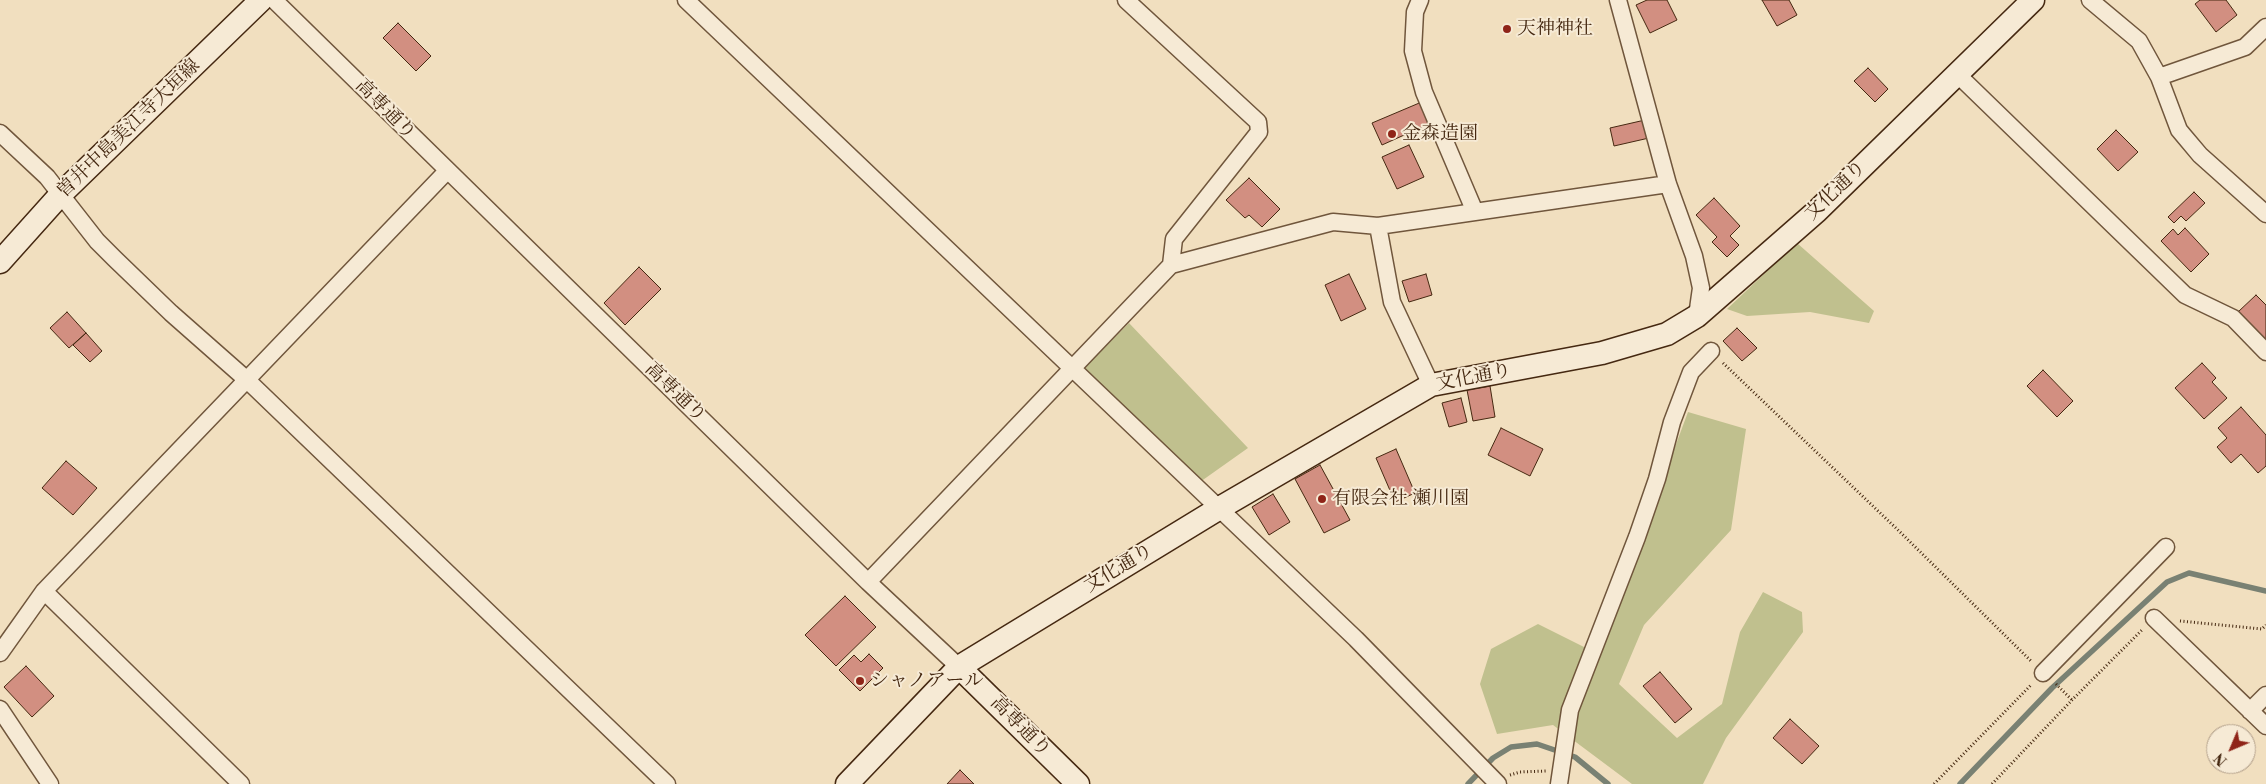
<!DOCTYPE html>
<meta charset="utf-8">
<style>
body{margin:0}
#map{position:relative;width:2266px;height:784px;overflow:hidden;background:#f1dfbf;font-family:"Libre Bodoni",serif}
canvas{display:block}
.north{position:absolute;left:2206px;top:724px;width:50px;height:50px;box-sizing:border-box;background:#f6ead5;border:1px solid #af9c87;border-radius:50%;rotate:225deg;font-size:14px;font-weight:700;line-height:20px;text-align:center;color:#452811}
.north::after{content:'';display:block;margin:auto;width:18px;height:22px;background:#8f2418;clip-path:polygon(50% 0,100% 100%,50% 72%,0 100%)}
</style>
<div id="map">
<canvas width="2266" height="784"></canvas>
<div class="north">N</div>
</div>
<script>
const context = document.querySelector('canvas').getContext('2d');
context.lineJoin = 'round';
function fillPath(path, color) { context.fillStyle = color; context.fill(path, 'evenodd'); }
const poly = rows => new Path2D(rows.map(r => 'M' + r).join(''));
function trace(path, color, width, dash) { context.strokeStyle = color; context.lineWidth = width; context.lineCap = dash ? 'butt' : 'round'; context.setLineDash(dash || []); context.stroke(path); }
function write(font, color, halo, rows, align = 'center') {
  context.font = font + ' "Libre Bodoni","Noto Serif JP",serif'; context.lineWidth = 4; context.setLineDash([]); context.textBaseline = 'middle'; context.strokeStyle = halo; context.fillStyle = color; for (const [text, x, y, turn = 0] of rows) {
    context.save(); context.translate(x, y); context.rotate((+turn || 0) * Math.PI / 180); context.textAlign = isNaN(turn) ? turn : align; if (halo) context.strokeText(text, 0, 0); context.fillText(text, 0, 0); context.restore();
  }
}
fillPath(poly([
 [1797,243,1874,311,1869,323,1810,312,1747,316,1727,309],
 [1129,323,1248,448,1200,482,1084,368],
 [1688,412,1746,429,1731,530,1644,625,1619,684,1677,738,1722,704,1740,632,1763,592,1802,612,1803,632,1726,738,1703,784,1632,784,1553,725,1497,734,1480,684,1491,649,1538,624,1598,654]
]), '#c0c08e');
trace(poly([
 [1468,784,1493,758,1511,747,1537,744,1575,757,1608,784],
 [1960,784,2052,688,2167,582,2189,573,2266,591]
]), '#798173', 5.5);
const building = poly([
 [1647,0,1667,0,1677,20,1650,33,1636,5,1647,0],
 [1762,0,1789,0,1797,15,1777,26,1762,0],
 [2200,0,2226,0,2237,15,2216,32,2195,4,2200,0],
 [398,23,431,56,416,71,383,38,398,23],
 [1868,68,1888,89,1875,102,1854,81,1868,68],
 [1424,101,1433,122,1382,145,1372,123,1424,101],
 [1645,120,1649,138,1614,146,1610,128,1645,120],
 [2116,130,2138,152,2118,171,2097,149,2116,130],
 [1409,145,1424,177,1397,189,1382,157,1409,145],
 [1249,178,1280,209,1262,227,1249,215,1245,218,1226,200,1249,178],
 [2194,192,2205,203,2186,221,2181,216,2174,223,2168,217,2194,192],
 [1714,198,1740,226,1730,236,1739,245,1727,257,1712,242,1717,237,1696,215,1714,198],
 [2185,228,2209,254,2191,272,2161,241,2173,229,2178,235,2185,228],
 [639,267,661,289,625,325,604,303,639,267],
 [1349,274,1366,309,1341,321,1325,285,1349,274],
 [1426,274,1432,295,1409,302,1402,281,1426,274],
 [2256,295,2266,305,2266,341,2238,312,2256,295],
 [67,312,86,333,69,348,50,328,67,312],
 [1737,328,1757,348,1742,361,1723,341,1737,328],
 [86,333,102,351,90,362,73,345,86,333],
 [2202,363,2216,378,2212,382,2227,398,2204,419,2175,388,2202,363],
 [2043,370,2073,401,2057,417,2027,386,2043,370],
 [1490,386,1495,417,1473,421,1467,390,1490,386],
 [1461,398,1467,422,1449,427,1442,403,1461,398],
 [2241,407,2266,435,2266,466,2258,473,2241,454,2231,463,2217,447,2227,438,2218,428,2241,407],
 [1501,428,1543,449,1530,476,1488,455,1501,428],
 [1396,449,1415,493,1395,502,1376,458,1396,449],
 [66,461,97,488,73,515,42,488,66,461],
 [1320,465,1350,520,1324,533,1295,479,1320,465],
 [1273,494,1290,522,1269,535,1252,507,1273,494],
 [845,596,876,627,836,666,805,635,845,596],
 [869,654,883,668,860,691,839,670,854,655,861,662,869,654],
 [26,666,54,696,32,717,4,687,26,666],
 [1660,672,1692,709,1675,723,1643,686,1660,672],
 [1790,719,1819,746,1802,764,1773,738,1790,719],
 [960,770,974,784,947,784,960,770]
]);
fillPath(building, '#d28f81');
trace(building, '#452811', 1);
const street = poly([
 [274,0,868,582,959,667],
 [686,0,1356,639,1498,784],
 [1126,0,1258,122,1259,132,1174,239,1171,265],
 [1420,0,1415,12,1413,51,1424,92,1475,212],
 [1618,0,1668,184,1694,256,1701,288,1697,316],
 [2090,0,2139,41,2159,77,2179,130,2184,136,2200,155,2266,214],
 [1957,74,2185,295,2233,318,2266,352],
 [2159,77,2245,47,2266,27],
 [0,133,47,177,97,241,115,259,171,313,247,380,667,784],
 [1378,226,1392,302,1431,385],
 [868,582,1171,265,1333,222,1378,226,1668,184],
 [44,591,241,784],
 [2154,618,2266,726],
 [0,653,44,591,447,171],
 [2043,673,2166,547],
 [0,709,50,784],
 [2250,711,2266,695],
 [1559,784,1570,710,1637,537,1657,479,1672,422,1691,372,1711,351]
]);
const secondary = poly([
 [0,262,60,195,261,0],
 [959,667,1078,784],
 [847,784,959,667,1218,509,1431,385,1602,353,1667,334,1697,316,1817,211,2033,0]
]);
trace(street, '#70563c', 19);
trace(secondary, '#452811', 25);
trace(poly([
 [1723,363,1898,530,2031,661],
 [2180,621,2262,629,2266,625],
 [2056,684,2072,700],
 [1510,775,1520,772,1546,771],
 [1934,784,2032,684],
 [1992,784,2072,700,2143,629]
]), '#452811', 3, [1, 2.5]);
trace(street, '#f6ead5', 16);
trace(secondary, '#f6ead5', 22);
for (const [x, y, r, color] of [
 [1507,29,5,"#8f2418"],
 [1392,134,5,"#8f2418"],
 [1322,499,5,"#8f2418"],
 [860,681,5,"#8f2418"]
]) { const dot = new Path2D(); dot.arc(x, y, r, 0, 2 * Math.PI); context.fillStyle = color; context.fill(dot); trace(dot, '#f6ead5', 2); }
write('19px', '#452811', '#f6ead5', [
 ["天神神社",1517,29],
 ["金森造園",1402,134],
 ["有限会社 瀬川園",1332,499],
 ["シャノアール",870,681]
], 'left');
write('19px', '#452811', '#f6ead5', [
 ["高専通り",385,110,45],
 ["曽井中島美江寺大垣線",129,129,-44],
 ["文化通り",1836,191,-44],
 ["文化通り",1474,378,-11],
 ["高専通り",675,393,44],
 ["文化通り",1119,569,-31],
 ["高専通り",1020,727,45]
]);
</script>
